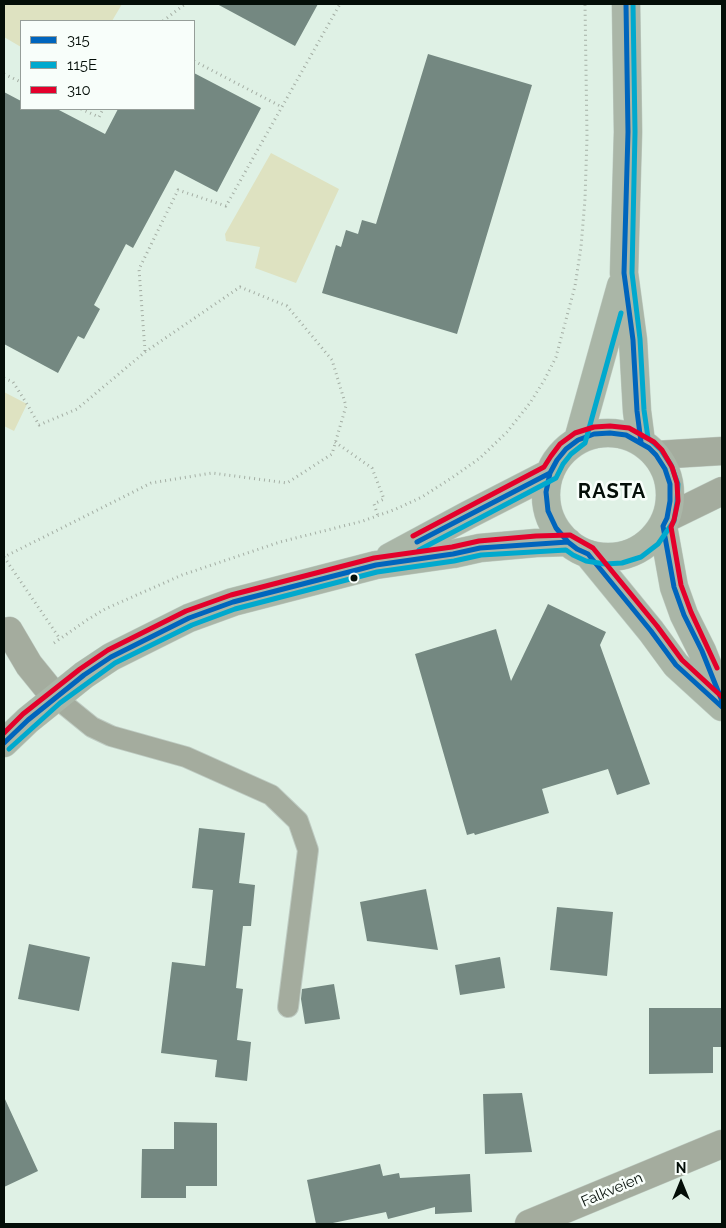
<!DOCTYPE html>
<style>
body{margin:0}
#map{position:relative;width:726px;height:1228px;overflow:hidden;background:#dff1e5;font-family:Raleway,sans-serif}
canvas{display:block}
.frame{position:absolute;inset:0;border:5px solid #040e08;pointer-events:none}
.legend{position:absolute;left:20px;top:20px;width:175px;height:90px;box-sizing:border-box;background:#f8fefa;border:1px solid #969e99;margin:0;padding:6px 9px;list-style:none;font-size:15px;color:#040e08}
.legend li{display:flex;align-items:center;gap:10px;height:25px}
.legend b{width:25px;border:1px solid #969e99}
.north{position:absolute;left:656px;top:1158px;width:50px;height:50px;-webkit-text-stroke:4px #f8fefa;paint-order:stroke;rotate:0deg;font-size:14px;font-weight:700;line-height:20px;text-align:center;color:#040e08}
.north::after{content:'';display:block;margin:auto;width:18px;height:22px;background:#040e08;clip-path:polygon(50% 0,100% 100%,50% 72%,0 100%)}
</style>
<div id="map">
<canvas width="726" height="1228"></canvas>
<div class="frame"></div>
<ul class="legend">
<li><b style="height:6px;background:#0065bd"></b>315</li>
<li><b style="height:6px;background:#00a9ce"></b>115E</li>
<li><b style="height:6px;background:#e4002b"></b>310</li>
</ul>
<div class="north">N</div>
</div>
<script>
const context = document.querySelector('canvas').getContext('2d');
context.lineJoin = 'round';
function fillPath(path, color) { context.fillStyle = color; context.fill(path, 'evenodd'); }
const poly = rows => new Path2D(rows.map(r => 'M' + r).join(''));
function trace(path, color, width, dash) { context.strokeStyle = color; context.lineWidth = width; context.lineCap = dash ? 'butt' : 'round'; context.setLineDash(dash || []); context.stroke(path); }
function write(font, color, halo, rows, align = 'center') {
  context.font = font + ' Raleway,sans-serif'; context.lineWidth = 5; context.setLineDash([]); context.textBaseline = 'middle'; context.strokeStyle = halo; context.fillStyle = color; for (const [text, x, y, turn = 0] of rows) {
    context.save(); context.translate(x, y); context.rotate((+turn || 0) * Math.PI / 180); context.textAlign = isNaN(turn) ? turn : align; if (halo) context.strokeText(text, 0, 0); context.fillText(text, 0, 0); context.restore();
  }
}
fillPath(poly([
 [4,4,122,4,112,21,21,21,21,47,4,37],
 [271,153,339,189,296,283,255,268,260,247,226,241,225,234],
 [4,392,27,404,14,431,4,426]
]), '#dee2c1');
fillPath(poly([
 [217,4,318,4,295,46],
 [428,54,532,85,457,334,322,293,336,245,341,247,346,230,358,234,362,220,376,224],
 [194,73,261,108,217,192,175,170,133,248,126,244,94,305,100,309,84,339,78,336,58,373,4,344,4,92,21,101,21,109,57,109,105,134,118,109,194,109],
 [548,604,606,632,600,645,650,784,617,795,608,769,542,789,549,813,475,835,474,833,467,835,415,654,496,629,511,681],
 [199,828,245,833,239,883,255,885,251,926,243,926,236,988,243,989,237,1040,251,1042,247,1081,215,1077,217,1060,161,1053,172,962,205,966,213,890,192,888],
 [426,889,438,950,367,941,360,902],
 [557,907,613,912,607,976,550,970],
 [29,944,90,957,79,1011,18,999],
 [500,957,505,988,460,995,455,965],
 [334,984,340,1019,305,1024,301,999,302,989],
 [649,1008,722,1008,722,1047,713,1047,713,1073,649,1074],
 [522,1093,532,1152,485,1154,483,1094],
 [4,1097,38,1171,4,1187],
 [174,1122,217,1123,217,1186,186,1186,186,1198,141,1198,142,1149,174,1149],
 [380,1164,383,1176,399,1173,400,1178,470,1174,472,1212,435,1214,435,1207,388,1219,386,1212,328,1224,316,1224,307,1180]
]), '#748881');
const lane = poly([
 [55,697,92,727,111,736,186,757,271,795,298,821,308,850,288,1007]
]);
const street = poly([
 [656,455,722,451],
 [667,518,722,491],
 [4,635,9,631,29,665,55,697],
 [529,1224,722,1144]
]);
const secondary = poly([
 [626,4,628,132,624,273,633,340,637,411,641,442],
 '546 495a62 62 0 1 1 124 0a62 62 0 1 1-124 0Z',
 [578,440,621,286],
 [663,526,674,587,684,615,702,651,722,701],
 [588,554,651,631,676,665,722,707],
 [390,557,468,515,550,473],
 [4,743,28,720,84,675,111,657,189,618,233,602,376,565,453,554,480,548,536,543,568,542]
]);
trace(lane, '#becbc2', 22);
trace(street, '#becbc2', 29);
trace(secondary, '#becbc2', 29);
trace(poly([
 [163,21,185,4],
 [194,61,282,107],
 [4,74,21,82],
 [81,109,99,117,103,109],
 [145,351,139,269,178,190,226,206,340,4],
 [4,378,13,382,27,404,39,425,77,409,145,352,240,287,287,306,332,360,346,406,332,454,287,483,212,473,151,483,4,557],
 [335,442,372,468,384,499,374,504,378,516],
 [4,557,60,639],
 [54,643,87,620,105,609,182,575,280,542,363,521,396,509,422,497,453,477,480,458,507,432,530,403,545,379,556,357,575,286,581,247,585,199,587,137,585,4]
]), '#a4aea4', 3, [1, 4]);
trace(lane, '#a4ac9e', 20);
trace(street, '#a4ac9e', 28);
trace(secondary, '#aab6a7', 28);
trace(poly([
 [626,4,628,132,624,273,633,340,637,411,641,442],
 [417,542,550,473],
 [722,701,702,651,684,615,674,587,663,526,667,518,670,501,670,484,665,469,656,455,649,448,626,435,610,433,594,434,578,440,566,449,557,460,550,473,546,492,548,511,556,528,568,542,577,549,588,554,651,631,676,665,722,707],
 [4,743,28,720,84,675,111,657,189,618,233,602,376,565,453,554,480,548,568,542]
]), '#0065bd', 5);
trace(poly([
 [419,550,556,478,563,464,571,454,585,443,621,313],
 [9,749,60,703,115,663,192,625,235,609,377,572,454,561,481,555,566,550,573,555,586,561,605,564,622,563,641,557,658,544,674,521,677,502,678,484,671,465,661,450,648,438,644,410,640,339,632,273,635,132,633,4]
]), '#00a9ce', 5);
trace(poly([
 [413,536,544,467,551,456,560,444,575,433,594,427,610,426,629,428,654,442,662,450,672,467,677,483,678,501,674,520,671,527,681,585,691,612,717,668],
 [4,733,23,714,80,669,108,650,186,611,231,595,374,558,452,547,479,541,536,536,570,535,593,548,657,626,682,660,722,697]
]), '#e4002b', 5);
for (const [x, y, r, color] of [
 [354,578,4.5,"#040e08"]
]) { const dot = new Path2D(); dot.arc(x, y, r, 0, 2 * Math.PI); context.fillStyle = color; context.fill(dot); trace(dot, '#f8fefa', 2); }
write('15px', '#040e08', '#f8fefa', [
 ["Falkveien",612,1190,-23]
]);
context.letterSpacing = '1px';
write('bold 20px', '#040e08', '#f8fefa', [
 ["RASTA",612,492]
]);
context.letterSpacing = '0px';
</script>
